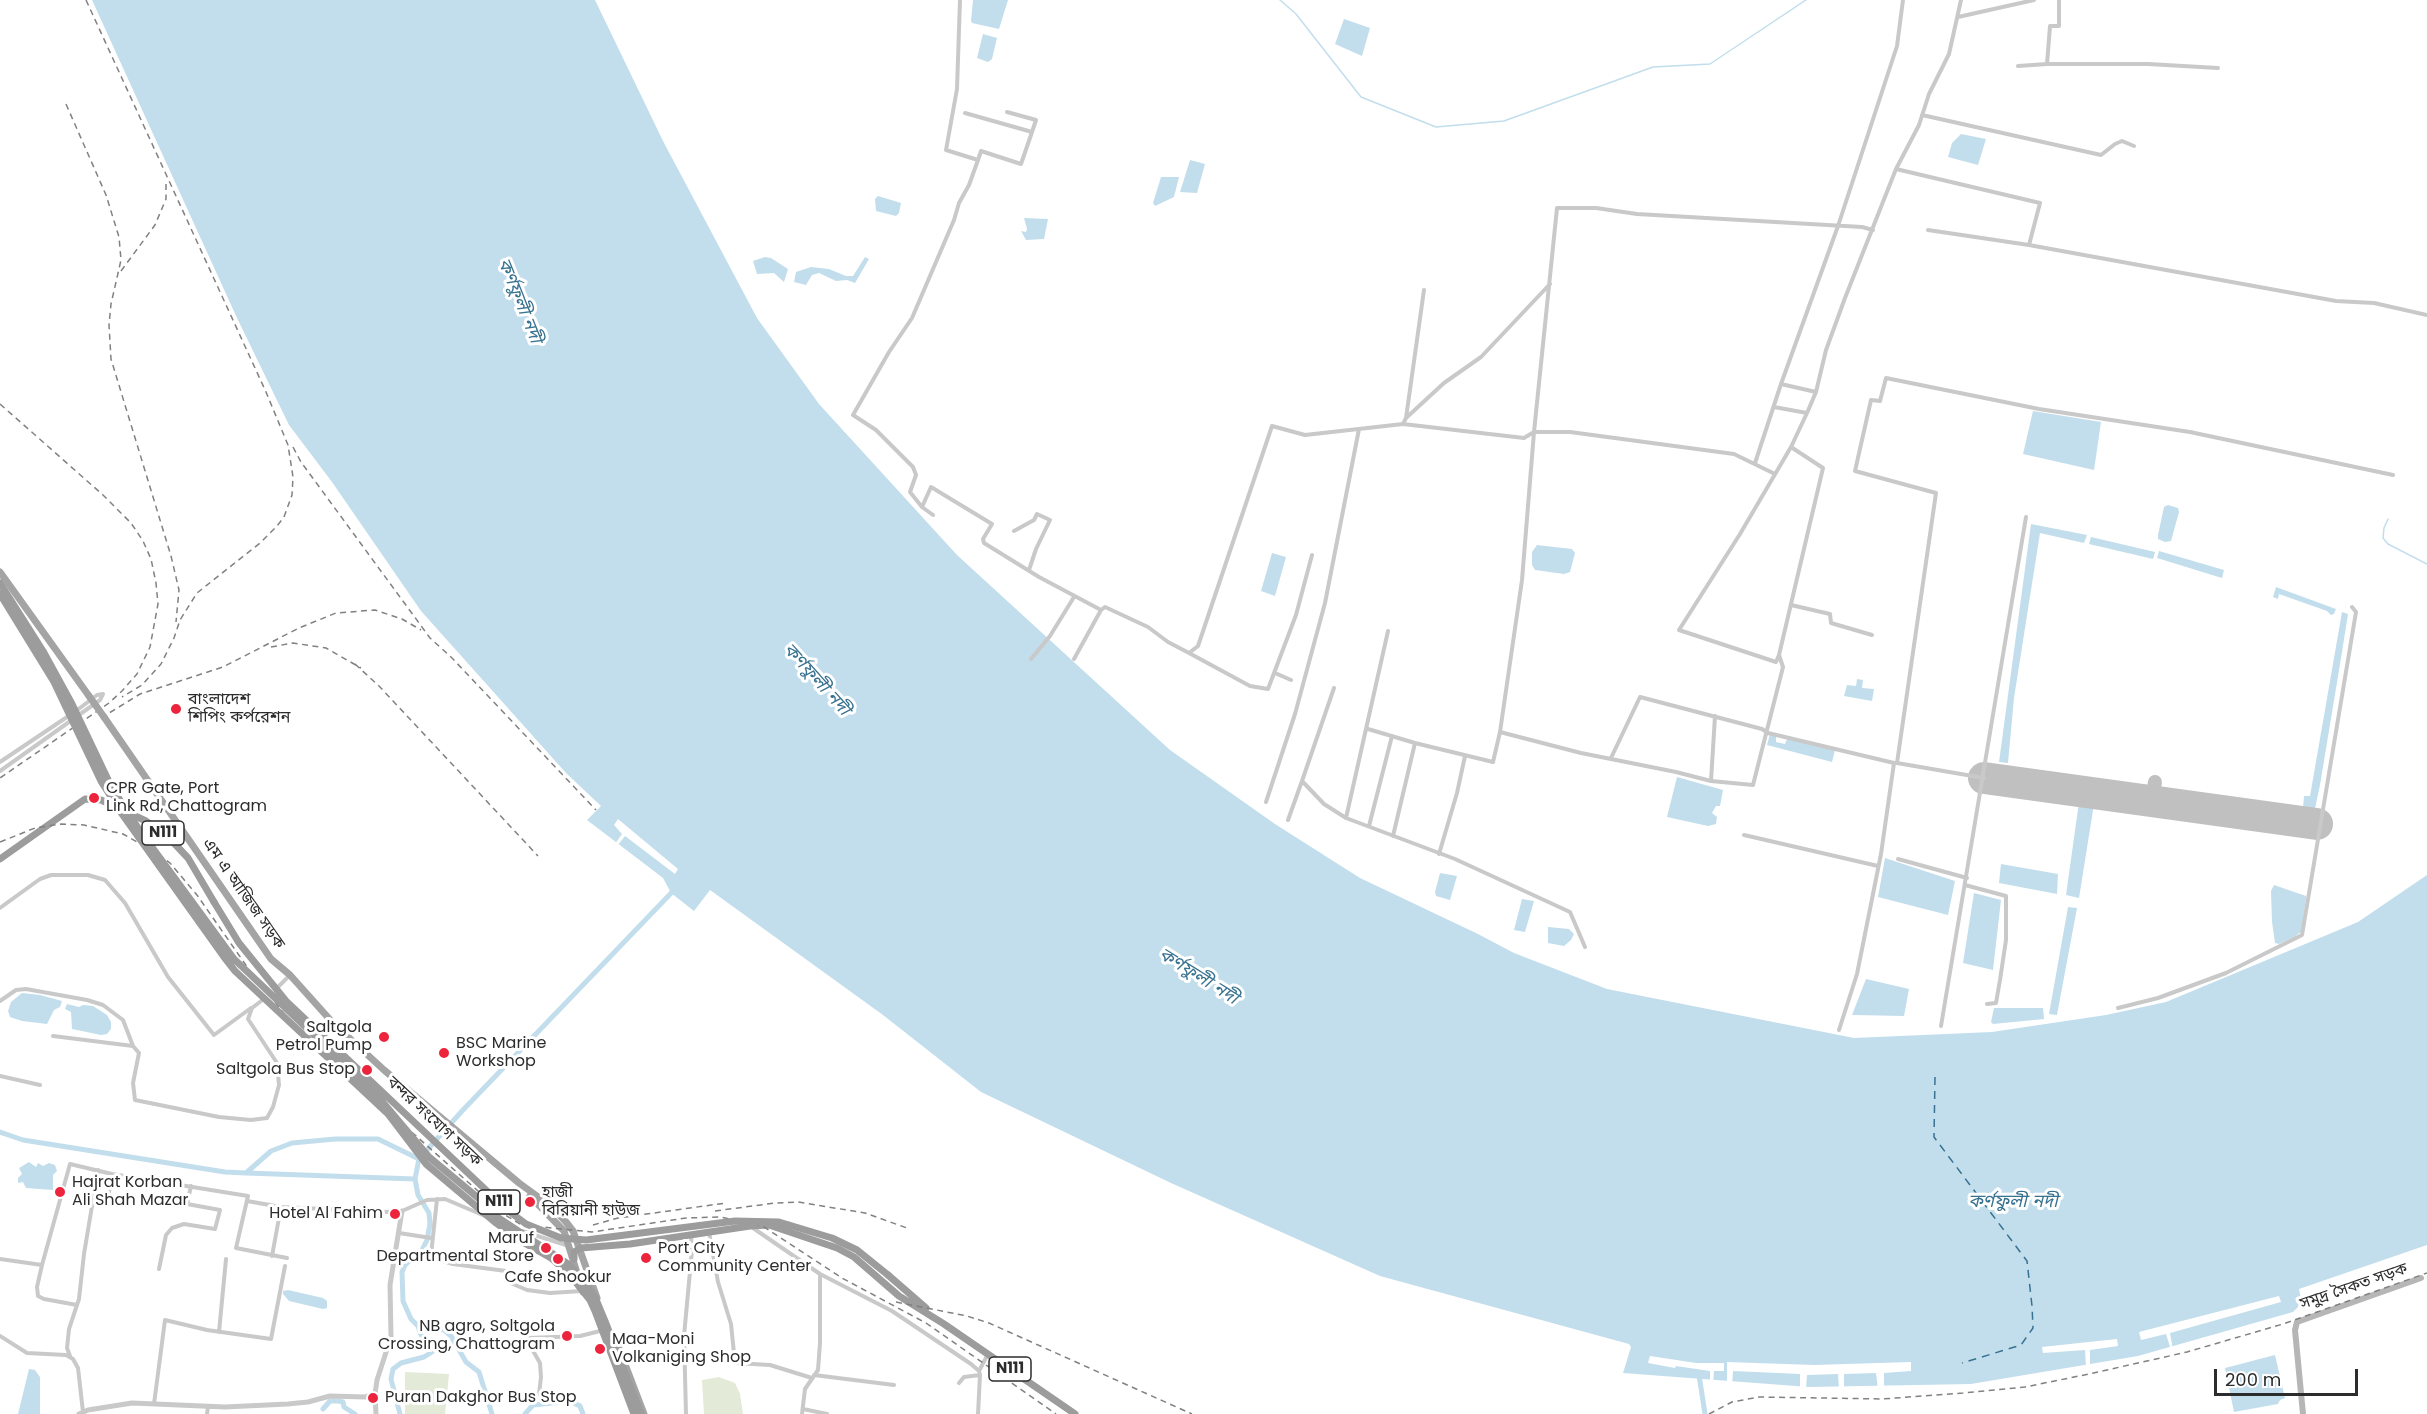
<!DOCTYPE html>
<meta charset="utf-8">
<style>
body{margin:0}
#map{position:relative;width:2427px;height:1414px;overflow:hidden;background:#fff;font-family:Poppins,sans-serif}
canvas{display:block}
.scale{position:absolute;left:2214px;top:1369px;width:144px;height:27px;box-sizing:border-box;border:3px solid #2c2c2c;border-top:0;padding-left:8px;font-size:18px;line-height:21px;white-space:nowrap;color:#2c2c2c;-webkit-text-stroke:4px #fff;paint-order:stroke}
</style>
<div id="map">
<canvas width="2427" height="1414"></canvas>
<div class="scale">200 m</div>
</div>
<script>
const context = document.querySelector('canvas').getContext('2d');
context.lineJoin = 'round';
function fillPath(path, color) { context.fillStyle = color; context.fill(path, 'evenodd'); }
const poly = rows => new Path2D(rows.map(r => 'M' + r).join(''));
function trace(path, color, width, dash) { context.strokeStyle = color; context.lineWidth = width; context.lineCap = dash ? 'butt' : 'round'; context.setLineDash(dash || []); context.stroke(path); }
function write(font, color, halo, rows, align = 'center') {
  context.font = font + ' Poppins,"Noto Sans Bengali",sans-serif'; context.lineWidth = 6; context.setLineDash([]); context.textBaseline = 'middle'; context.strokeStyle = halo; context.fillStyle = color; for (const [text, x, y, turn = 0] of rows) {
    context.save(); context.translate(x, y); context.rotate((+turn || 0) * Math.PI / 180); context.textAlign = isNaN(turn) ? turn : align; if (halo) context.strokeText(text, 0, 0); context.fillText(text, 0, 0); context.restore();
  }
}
fillPath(poly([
 [405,1372,449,1374,445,1414,405,1414],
 [719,1377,735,1383,740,1394,743,1414,704,1414,702,1380]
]), '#e3ead8');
fillPath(poly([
 [92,0,595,0,663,141,757,318,819,404,957,555,1170,750,1275,824,1360,878,1478,934,1514,953,1607,989,1854,1038,1992,1032,2106,1015,2166,1002,2358,922,2427,875,2427,1245,2299,1289,2302,1303,2293,1312,2138,1356,1971,1384,1809,1387,1623,1373,1631,1347,1629,1344,1380,1276,1171,1183,981,1092,883,1015,710,890,694,911,671,893,663,878,587,820,601,806,566,773,421,611,332,482,289,425,237,318],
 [973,0,1008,0,999,29,972,23,971,21],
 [1344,19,1370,28,1362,56,1335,44],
 [983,34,997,38,992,59,988,62,977,58],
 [1961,134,1986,139,1978,165,1948,157,1952,143],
 [1190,160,1205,164,1197,193,1180,192],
 [1161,177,1179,177,1174,197,1155,206,1153,203],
 [878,196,901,203,899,213,896,216,876,211,875,199],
 [1024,218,1048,219,1044,239,1026,240,1021,231,1026,232,1027,229],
 [765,257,771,258,788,269,784,282,774,273,757,274,753,261],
 [865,257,869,259,855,283,847,280,836,281,819,273,812,275,806,285,794,282,796,272,811,267,829,269,846,276,853,276],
 [2033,411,2101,422,2094,470,2023,454],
 [2168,505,2178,508,2179,512,2171,541,2165,542,2158,539,2158,535,2164,507],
 [2031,524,2087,535,2084,543,2040,533,2014,698,2008,763,1999,762],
 [2091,537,2155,552,2153,559,2089,544],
 [1537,545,1572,549,1575,553,1570,572,1564,574,1535,570,1532,565,1532,552],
 [2159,551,2224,570,2222,578,2157,558],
 [1272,553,1286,557,1275,596,1261,591],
 [2276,587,2336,609,2334,614,2331,615,2327,611,2279,594,2278,599,2273,597],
 [2342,612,2348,614,2342,652,2320,785,2314,813,2308,812,2308,809,2303,808,2304,796,2310,796],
 [1857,679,1863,680,1862,688,1874,689,1872,701,1844,696,1847,685,1856,686],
 [1770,734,1776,735,1776,742,1785,744,1787,739,1835,750,1832,762,1767,745],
 [1677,777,1723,790,1720,806,1716,806,1712,813,1717,817,1716,824,1708,826,1667,817],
 [2079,802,2094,804,2079,898,2066,895],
 [1885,858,1955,881,1948,915,1878,897],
 [2001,864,2058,874,2057,894,1999,883],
 [1440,873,1457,876,1450,900,1436,896,1435,892],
 [2274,885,2306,896,2306,899,2301,932,2294,937,2279,944,2275,943,2272,922,2271,891],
 [1974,893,2001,900,1993,970,1963,963],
 [1522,899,1534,901,1525,932,1514,930],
 [2068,907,2077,908,2057,1015,2049,1014],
 [1548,927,1569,929,1574,934,1571,940,1564,946,1548,943],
 [1866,979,1909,989,1904,1016,1852,1015],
 [22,993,40,995,62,1001,60,1007,54,1010,47,1024,22,1021,10,1017,8,1011,11,1002],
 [67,1004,79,1007,83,1005,93,1006,107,1015,111,1022,111,1029,107,1034,101,1035,72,1029,71,1012,65,1009],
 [1994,1008,2043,1008,2044,1019,1993,1024,1991,1022],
 [29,1162,36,1167,38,1163,43,1166,49,1163,55,1165,57,1171,53,1175,53,1190,26,1188,23,1182,18,1183,18,1178,22,1174,19,1168],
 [288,1290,323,1298,327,1301,327,1308,323,1309,289,1301,283,1294,283,1291],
 [2275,1355,2285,1398,2280,1400,2278,1404,2234,1412,2225,1368],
 [29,1369,35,1370,40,1377,40,1414,18,1414]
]), '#c2deec');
fillPath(poly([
 [618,819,678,869,675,874,625,836,617,846,615,844,622,834,614,825],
 [2279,1296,2281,1302,2170,1333,2173,1350,2171,1350,2166,1334,2141,1340,2139,1332],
 [2117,1339,2118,1346,2090,1350,2090,1367,2086,1367,2085,1350,2043,1353,2042,1347],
 [1650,1356,1696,1363,1724,1363,1724,1371,1714,1371,1713,1384,1710,1384,1710,1371,1676,1366,1675,1368,1648,1363],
 [1727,1362,1814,1365,1911,1362,1911,1371,1884,1373,1884,1389,1878,1389,1876,1373,1844,1374,1844,1389,1839,1389,1838,1374,1807,1375,1806,1388,1800,1389,1800,1374,1733,1371,1732,1386,1727,1385]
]), '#fff');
trace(poly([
 [1280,0,1296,14,1361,97,1436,127,1504,121,1653,67,1710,64,1806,0],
 [2388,519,2384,528,2383,538,2388,544,2427,564]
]), '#c2deec', 1.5);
trace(poly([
 [0,1132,23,1140,225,1172,246,1173,271,1151,292,1143,335,1139,378,1139,419,1159],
 [246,1173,415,1179],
 [1699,1375,1705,1414],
 [323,1409,330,1401,338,1401,343,1402,344,1407,355,1414],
 [400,1414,391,1379,393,1369,401,1363,424,1357,432,1352,430,1343,421,1335,418,1326],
 [492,1414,479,1372,466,1362,451,1336,444,1330,417,1325,411,1319,403,1301,402,1272,405,1265,422,1250,427,1240,430,1224,429,1213,418,1195,415,1179,419,1159,462,1111,676,888],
 [525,1414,533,1405,570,1401,580,1406,583,1414]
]), '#c2deec', 5);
trace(poly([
 [1935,1077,1934,1137,2027,1261,2032,1306,2033,1328,2021,1345,1962,1363]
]), '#377290', 1.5, [8, 6]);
trace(poly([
 [2152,800,2155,782]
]), '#c0c0c0', 14);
trace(poly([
 [1984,778,2317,824]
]), '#c0c0c0', 32);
trace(poly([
 [960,0,957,89,946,150,978,160,969,185,959,203,954,220,912,318,889,352,853,415,876,430,913,467,916,475,910,492,922,507,931,487,992,524,983,539,984,543,1039,577,1101,610],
 [1958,17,2034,0],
 [2047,64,2050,26,2059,26,2059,0],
 [2018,66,2047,64,2148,64,2218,68],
 [1007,112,1036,120,1032,132],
 [965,113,1032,132,1021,164,981,151,978,160],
 [1922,115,2101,155,2115,144,2122,141,2134,146],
 [1896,169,2040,203,2029,245,2336,301,2374,303,2427,315],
 [1928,230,2029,245],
 [1781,384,1816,392],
 [1774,407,1807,413],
 [1406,418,1424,290],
 [1403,424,1406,418,1444,383,1481,357,1550,284],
 [1755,463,1781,384,1838,226,1897,46,1903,0],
 [922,507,933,515],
 [1014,531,1034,520,1037,514,1050,520,1036,549,1029,570],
 [1312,555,1296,615,1268,689,1250,686,1189,653,1198,646,1272,426,1305,435,1403,424,1524,438,1534,432,1570,432,1734,454,1775,474],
 [1791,605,1830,614,1831,623,1872,635],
 [1779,655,1776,662,1679,630,1740,534,1791,447,1807,413,1816,392,1826,350,1845,298,1896,169,1919,125,1929,94,1949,54,1961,0],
 [1031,659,1050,636,1074,597],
 [1074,659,1101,610,1105,607,1148,627,1168,642,1189,653],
 [1275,673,1291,680],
 [76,711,97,695,103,694],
 [1368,729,1415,743,1493,762,1500,732,1522,580,1534,432,1557,208,1596,208,1637,214,1862,227,1873,230],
 [1500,732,1581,753,1676,772,1711,781,1753,785,1783,667,1779,655,1823,468,1791,447],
 [1611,758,1640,697,1762,729,1768,733,1894,763],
 [0,762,70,715],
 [1897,763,1984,778],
 [0,771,100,700,103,694],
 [1302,781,1334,688],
 [1711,781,1715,716],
 [1266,802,1295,714,1325,603,1359,429],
 [1346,818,1388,631],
 [1288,820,1302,781,1324,804,1346,818,1455,859,1570,912,1585,947],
 [1369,826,1392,736],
 [1744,835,1878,866],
 [1393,836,1415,743],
 [1439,854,1457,793,1465,756],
 [1898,859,1967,878],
 [1965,885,2006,896,2006,940,2000,980,1996,1003,1987,1004],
 [0,908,40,879,51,875,88,875,105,880,125,903,168,977,214,1035,251,1008],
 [276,989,290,975],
 [0,1001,16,990,26,989,87,1000,103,1005,123,1020,133,1046],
 [2118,1008,2158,998,2226,973,2302,935,2356,612,2352,607],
 [1941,1026,2026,517],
 [1839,1030,1857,974,1881,854,1894,763,1897,763,1936,493,1855,471,1871,400,1880,401,1886,378,2039,409,2190,432,2393,475],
 [53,1036,133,1046,139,1053,133,1083,135,1100,219,1117,251,1120,267,1118,273,1107,279,1085,277,1063,248,1019,252,1008,265,998],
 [0,1076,40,1085],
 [437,1199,431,1255,436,1259,453,1264,506,1271,506,1281,527,1290,550,1293,582,1291],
 [247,1201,281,1207,389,1212,402,1211,427,1200,445,1199,485,1216],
 [107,1204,112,1174],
 [753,1228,820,1274,892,1311,971,1364,979,1371,980,1375,978,1414],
 [522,1231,569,1246],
 [709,1232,718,1282,731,1324,735,1363,770,1365,812,1378],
 [399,1233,431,1238],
 [272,1256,281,1207],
 [0,1259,42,1265,37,1287,38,1296,44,1299,77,1305],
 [42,1265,70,1164,112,1174,248,1196,236,1248,287,1258],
 [159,1269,166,1235,172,1228,184,1224,215,1229,220,1210,187,1204,191,1186],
 [219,1332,226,1259],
 [0,1336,27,1353,66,1355,73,1359,78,1368,83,1412],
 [70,1356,67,1348,69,1329,79,1299,84,1254,98,1170],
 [979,1371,988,1354],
 [814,1375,894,1385],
 [959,1383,964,1377,980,1375],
 [539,1394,541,1377,540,1363,528,1342,529,1338,580,1336,600,1331],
 [154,1404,165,1320,207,1330,271,1339,285,1266],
 [803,1409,827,1414],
 [207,1414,208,1407],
 [686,1414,684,1336,692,1250,691,1235],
 [802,1414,805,1389,818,1370,820,1343,820,1274]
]), '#c9c9c9', 4);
trace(poly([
 [79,1414,88,1410,132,1403,225,1407,288,1404,308,1402,330,1396,365,1397,375,1394],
 [376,1414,375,1394,377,1380,391,1337,390,1285,402,1211]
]), '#c9c9c9', 5);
trace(poly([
 [2303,1414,2295,1330,2297,1322,2421,1278]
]), '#b6b6b6', 6);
trace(poly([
 [0,572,89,696],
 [104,717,271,959,290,975,333,1023,384,1070,519,1183,552,1207,566,1222,573,1231,597,1298],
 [530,1196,564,1231,583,1292],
 [615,1338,644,1414]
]), '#a4a4a4', 7);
trace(poly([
 [0,859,85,799,101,800,146,821,172,841,188,858,214,902],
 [574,1259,574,1252,581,1248,630,1244,750,1226,769,1225,837,1248,854,1257,899,1296,944,1324,1075,1414],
 [888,1275,926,1308],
 [584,1281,595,1297,605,1321,641,1414]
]), '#9c9c9c', 7);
trace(poly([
 [86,0,266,392,288,445,293,477,292,495,284,517,277,526,260,543,197,593,180,620,174,638,161,664,142,685,122,697],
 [66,104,106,195,119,237,121,260,111,304,109,325,111,359,171,556,179,590,176,622],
 [121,271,155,225,166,199,166,180],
 [0,404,103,495,131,523,143,541,151,559,156,583,158,604,150,647,137,674,122,691,109,703,0,778],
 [293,447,301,462,430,638,451,657,596,810],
 [271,647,293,643,326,648,361,668],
 [355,664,379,686,538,856],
 [101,718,140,694,223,667,299,628,336,613,375,610,402,619,421,630],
 [0,842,35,828,61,824,84,825,123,834,158,854,170,863,197,895,250,971,299,1032,505,1215,522,1225,592,1232,686,1218,720,1217,761,1225,842,1278,926,1323,1056,1414],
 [715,1211,775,1203,798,1202,865,1213,907,1228],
 [593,1225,618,1218,726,1203],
 [896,1302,967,1316,989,1323,1192,1414],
 [1709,1414,1732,1402,1759,1397,1882,1399,1963,1393,2025,1387,2089,1374,2187,1352,2283,1324,2427,1273]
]), '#818181', 1.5, [6, 4.5]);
trace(poly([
 [89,696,104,717]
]), '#a4a4a4', 7);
trace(poly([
 [0,583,43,651,72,704,112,788,138,828,234,959,375,1093,429,1157,483,1202,497,1217,568,1264,584,1281],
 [0,594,54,682,101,781,122,814,224,957,235,971,388,1114,426,1164,496,1223,519,1240,551,1258,570,1275,590,1300,595,1311,634,1414],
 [214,902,239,943,286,1001,506,1209,526,1224,561,1238,586,1240,735,1221,779,1222,832,1238,857,1250,888,1275]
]), '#9c9c9c', 7);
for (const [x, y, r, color] of [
 [176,709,6,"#ec243c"],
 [94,798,6,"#ec243c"],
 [384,1037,6,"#ec243c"],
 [444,1053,6,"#ec243c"],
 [367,1070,6,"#ec243c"],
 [60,1192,6,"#ec243c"],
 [530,1202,6,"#ec243c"],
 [395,1214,6,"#ec243c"],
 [546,1248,6,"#ec243c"],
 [646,1258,6,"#ec243c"],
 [558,1259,6,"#ec243c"],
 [567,1336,6,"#ec243c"],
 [600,1349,6,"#ec243c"],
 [373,1398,6,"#ec243c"]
]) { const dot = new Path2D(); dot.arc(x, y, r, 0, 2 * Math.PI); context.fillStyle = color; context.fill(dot); trace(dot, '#fff', 2); }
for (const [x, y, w] of [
 [163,833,42],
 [499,1202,42],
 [1010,1369,42]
]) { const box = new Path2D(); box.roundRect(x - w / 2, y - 12, w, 24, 4.5); context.fillStyle = '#fff'; context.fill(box); trace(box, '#2c2c2c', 1.5); }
write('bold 15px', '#2c2c2c', null, [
 ["N111",163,833],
 ["N111",499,1202],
 ["N111",1010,1369]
]);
write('16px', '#2c2c2c', '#fff', [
 ["বাংলাদেশ",188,700],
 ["শিপিং কর্পরেশন",188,718],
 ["CPR Gate, Port",106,789],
 ["Link Rd, Chattogram",106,807],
 ["Saltgola",372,1028,"right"],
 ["Petrol Pump",372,1046,"right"],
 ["BSC Marine",456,1044],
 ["Workshop",456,1062],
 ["Saltgola Bus Stop",355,1070,"right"],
 ["Hajrat Korban",72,1183],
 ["Ali Shah Mazar",72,1201],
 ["হাজী",542,1193],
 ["বিরিয়ানী হাউজ",542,1211],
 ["Hotel Al Fahim",383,1214,"right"],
 ["Maruf",534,1239,"right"],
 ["Departmental Store",534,1257,"right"],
 ["Port City",658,1249],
 ["Community Center",658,1267],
 ["Cafe Shookur",558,1278,"center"],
 ["NB agro, Soltgola",555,1327,"right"],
 ["Crossing, Chattogram",555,1345,"right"],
 ["Maa-Moni",612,1340],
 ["Volkaniging Shop",612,1358],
 ["Puran Dakghor Bus Stop",385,1398]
], 'left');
write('16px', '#2c2c2c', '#fff', [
 ["এম এ আজিজ সড়ক",243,894,55],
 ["বন্দর সংযোগ সড়ক",434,1122,43],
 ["সমুদ্র সৈকত সড়ক",2354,1287,-19]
]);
write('italic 18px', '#377290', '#fff', [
 ["কর্ণফুলী নদী",519,301,68],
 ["কর্ণফুলী নদী",816,680,48],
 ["কর্ণফুলী নদী",1198,977,32],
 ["কর্ণফুলী নদী",2013,1202]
]);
</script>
